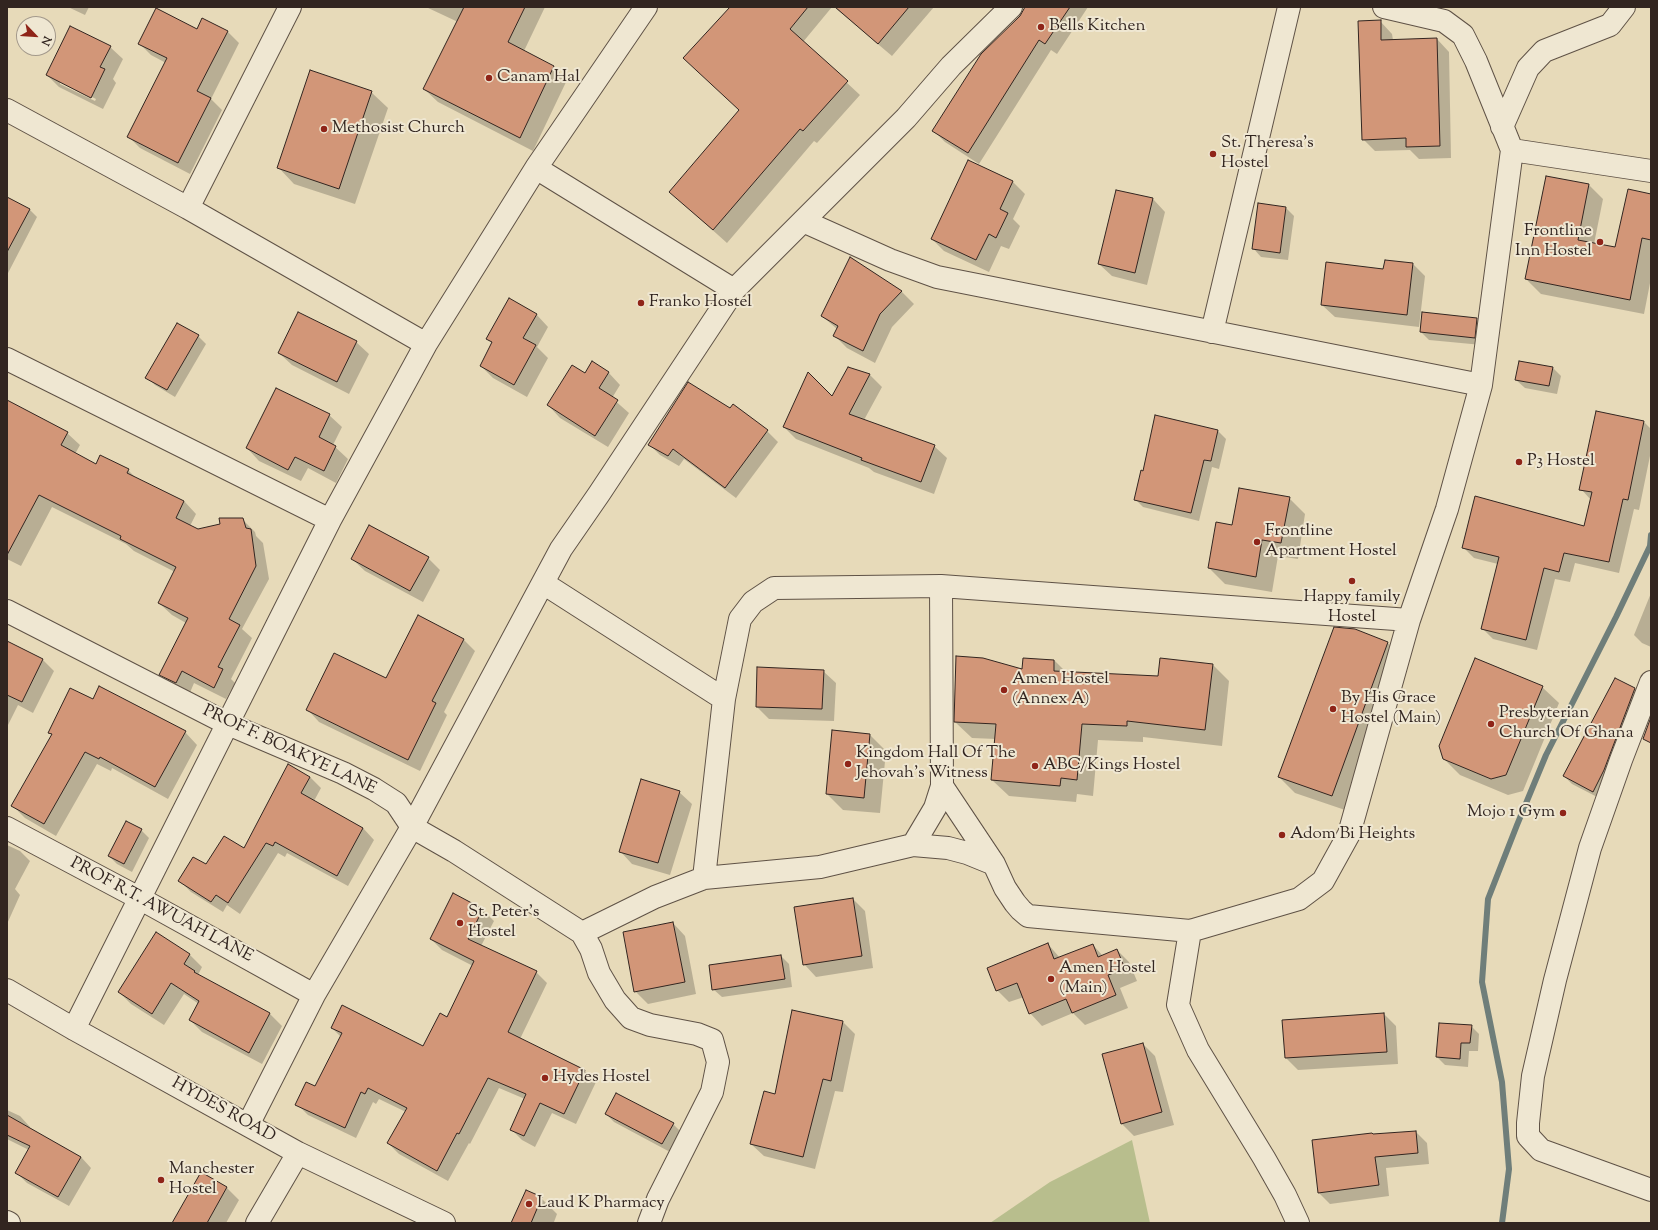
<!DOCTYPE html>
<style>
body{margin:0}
#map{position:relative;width:1658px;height:1230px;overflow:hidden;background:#e7dab9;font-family:"Sorts Mill Goudy",serif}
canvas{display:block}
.frame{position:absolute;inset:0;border:8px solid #322520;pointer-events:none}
.north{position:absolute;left:16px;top:16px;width:40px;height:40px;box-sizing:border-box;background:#efe7d2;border:1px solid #a3998b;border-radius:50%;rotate:115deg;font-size:11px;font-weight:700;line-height:16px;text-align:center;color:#322520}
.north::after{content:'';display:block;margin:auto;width:14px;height:18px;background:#8f2418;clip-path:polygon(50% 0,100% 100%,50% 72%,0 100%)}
</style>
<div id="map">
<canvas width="1658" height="1230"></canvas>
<div class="frame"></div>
<div class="north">N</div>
</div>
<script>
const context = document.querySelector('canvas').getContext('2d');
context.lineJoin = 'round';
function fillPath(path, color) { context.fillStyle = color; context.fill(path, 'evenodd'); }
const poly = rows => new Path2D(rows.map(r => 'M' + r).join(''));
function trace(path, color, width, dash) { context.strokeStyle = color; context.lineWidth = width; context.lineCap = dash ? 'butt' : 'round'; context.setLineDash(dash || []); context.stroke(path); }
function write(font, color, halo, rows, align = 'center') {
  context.font = font + ' "Sorts Mill Goudy",serif'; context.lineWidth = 4; context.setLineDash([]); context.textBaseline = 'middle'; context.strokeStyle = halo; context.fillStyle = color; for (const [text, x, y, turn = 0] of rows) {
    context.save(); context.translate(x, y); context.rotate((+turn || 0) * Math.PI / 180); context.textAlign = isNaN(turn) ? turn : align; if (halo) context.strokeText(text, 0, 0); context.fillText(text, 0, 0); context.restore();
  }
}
fillPath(poly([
 [1132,1140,1150,1223,990,1223,1050,1182]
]), '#b8be8d');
fillPath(poly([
 [68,7,89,7,85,15],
 [426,7,545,7,524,51,554,67,567,80,533,151,438,102,424,89,458,22],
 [737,7,832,7,803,42,860,95,817,143,814,141,727,243,670,192,740,111],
 [834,7,934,7,892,56],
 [1026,7,1088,7,1057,54,1051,50,979,164,945,142,934,131],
 [1380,21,1392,34,1393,40,1437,39,1449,52,1451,158,1419,159,1410,150,1375,151,1363,139],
 [71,27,110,47,123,59,113,79,116,83,103,109,59,87,47,75],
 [60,81,96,99,95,101,60,84],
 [197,30,227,31,239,43,211,99,222,110,190,174,140,148,128,136,166,63,151,55,139,43],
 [371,92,388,108,355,204,294,184,278,167],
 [968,161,1013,182,1025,194,1013,219,1020,226,1009,249,1001,246,989,272,944,251,932,239],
 [1589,185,1603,199,1594,244,1616,248,1651,195,1651,278,1644,314,1541,294,1526,279],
 [1153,199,1165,212,1147,285,1112,276,1099,264],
 [1259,204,1286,208,1294,216,1288,260,1261,257,1253,248],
 [7,205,29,209,37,217,7,275],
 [850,259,902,292,914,304,892,327,875,363,847,348,835,336,837,329,822,316],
 [1413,264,1425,276,1419,327,1335,317,1322,305,1384,270],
 [536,314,548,327,537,347,548,358,527,397,493,378,481,366,493,344,487,339],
 [1476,319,1485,327,1482,345,1429,340,1421,332],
 [198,336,206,344,175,397,155,385,147,377],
 [356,342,369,354,349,394,292,365,279,353],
 [849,368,870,375,882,387,864,420,934,446,947,458,934,494,874,472,869,468,796,439,784,427,832,397],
 [1553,368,1561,376,1557,394,1525,388,1516,380],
 [608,372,620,385,612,398,629,413,608,447,560,418,548,405,585,374],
 [7,401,67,433,80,445,75,454,96,465,101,456,128,470,137,479,184,501,196,514,190,526,198,530,242,519,255,532,256,536,263,543,269,579,242,629,252,638,231,679,235,683,226,699,194,683,189,695,173,687,161,675,186,623,172,615,159,603,175,572,134,551,126,544,52,507,21,566,7,559],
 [1597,412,1644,422,1651,429,1651,451,1639,510,1634,509,1619,573,1575,563,1570,582,1555,579,1537,650,1493,639,1482,628,1498,564,1474,558,1463,547,1584,527,1591,500,1581,489],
 [329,415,342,427,333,445,348,459,336,483,308,468,301,481,259,461,247,448],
 [767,431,778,442,736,498,684,459,679,466,660,455,649,444],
 [1218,431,1226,439,1219,469,1212,467,1199,521,1143,507,1135,499,1143,472],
 [1289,498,1305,514,1298,559,1278,556,1272,592,1225,584,1209,568,1233,526],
 [428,558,440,570,423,602,365,571,352,559],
 [1651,593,1651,647,1642,643,1634,635],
 [464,640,475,651,444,712,447,715,420,771,319,722,308,710,386,680],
 [7,642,43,660,54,671,33,713,18,705,7,727],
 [1387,642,1403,659,1348,811,1295,793,1279,777],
 [1161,659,1213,665,1229,681,1222,746,1143,737,1143,742,1098,740,1093,796,1077,794,1076,802,1009,796,992,780,996,739,972,738,955,722,1023,670,1054,660,1066,672,1159,677],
 [823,671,836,683,834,721,769,719,757,707],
 [1615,679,1635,689,1643,697,1601,799,1572,784,1564,776],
 [1542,687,1559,703,1523,791,1508,795,1460,775,1444,759],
 [94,700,185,732,197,745,168,799,112,768,111,771,97,764,56,836,25,818,12,805,52,735,49,732],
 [870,735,886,751,880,813,843,810,827,794],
 [310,777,321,788,314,801,363,828,374,840,348,886,287,853,285,857,278,853,240,914,227,905,223,912,191,892,180,881,206,866,244,849],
 [679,792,692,804,670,875,632,864,620,851],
 [141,830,149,838,132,872,117,864,109,856],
 [7,845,20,851,30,861,15,889,20,895,7,924],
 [453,895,483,910,494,921,481,946,536,972,547,983,520,1039,585,1071,596,1082,576,1124,552,1113,535,1147,522,1140,511,1129,525,1099,499,1088,470,1144,469,1143,448,1181,399,1154,388,1143,406,1112,379,1099,376,1104,373,1102,356,1138,308,1115,297,1104,315,1088,341,1037,332,1028,423,1047,448,1019,473,966,442,950,431,939],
 [853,899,865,911,873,968,816,977,804,964],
 [673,923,685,936,696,994,648,1004,635,991],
 [1048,944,1060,958,1093,945,1103,956,1117,950,1129,962,1137,981,1120,988,1128,1008,1085,1025,1073,1013,1042,1026,1030,1013,1024,997,1009,1002,997,990],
 [189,954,202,967,198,975,270,1014,282,1026,262,1064,202,1032,190,1020,199,1004,184,994,164,1025,131,1004,119,992],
 [781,956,789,964,792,987,722,997,713,989],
 [1384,1014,1396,1026,1398,1064,1298,1070,1286,1058],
 [843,1022,855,1034,843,1092,835,1091,815,1169,764,1156,751,1144,776,1095],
 [1471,1026,1479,1034,1478,1051,1469,1051,1468,1067,1445,1065,1437,1057],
 [1143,1044,1155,1056,1174,1125,1134,1136,1122,1124],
 [7,1110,20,1116,30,1127,29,1128,81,1157,91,1168,69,1206,27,1183,16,1172,29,1150,7,1139],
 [606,1114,673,1124,681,1132,670,1152,614,1122],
 [1416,1132,1427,1143,1429,1164,1386,1168,1389,1196,1330,1204,1319,1193,1374,1135],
 [201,1173,227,1188,239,1200,226,1223,173,1223],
 [541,1198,557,1214,554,1222,556,1223,512,1223]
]), '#0003');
trace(poly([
 [1502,1223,1509,1169,1502,1082,1482,982,1488,899,1517,825,1546,755,1616,617,1650,546,1651,535]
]), '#6f7e7a', 6);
const building = poly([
 [464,7,525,7,508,42,554,66,520,138,423,89,464,7],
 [730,7,808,7,790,29,848,81,803,131,800,129,713,230,669,192,739,110,683,58,730,7],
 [835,7,909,7,878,44,835,7],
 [1025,7,1070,7,1045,44,1039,40,968,153,932,131,981,54,1020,16,1025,7],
 [156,8,197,29,202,18,228,31,197,91,211,98,178,163,127,137,167,58,138,44,156,8],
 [1381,20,1381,40,1437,38,1440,146,1406,147,1406,138,1362,140,1358,21,1381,20],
 [70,26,111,46,100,67,105,69,91,98,46,75,70,26],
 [310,70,372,91,339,189,277,168,310,70],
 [968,160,1013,181,1000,209,1008,213,996,238,989,234,976,260,931,239,968,160],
 [1546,176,1589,184,1578,240,1615,247,1628,189,1651,194,1651,240,1642,238,1630,300,1525,279,1546,176],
 [1116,190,1153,198,1135,273,1098,264,1116,190],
 [7,197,30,209,7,252,7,197],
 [1258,203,1286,207,1280,253,1252,249,1258,203],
 [850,257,902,291,880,314,863,351,833,336,838,326,821,316,850,257],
 [1385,260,1413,263,1407,315,1321,305,1326,262,1383,269,1385,260],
 [509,298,537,314,523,338,536,345,514,385,480,366,492,342,486,339,509,298],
 [298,312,357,341,337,382,278,353,298,312],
 [1422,312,1477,318,1475,338,1420,332,1422,312],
 [177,323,199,335,167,390,145,378,177,323],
 [592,361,609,372,599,388,618,400,595,436,547,405,572,365,585,373,592,361],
 [1519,361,1553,367,1549,386,1515,380,1519,361],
 [848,367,870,374,849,414,935,445,921,482,861,460,862,458,783,427,808,372,832,396,848,367],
 [688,382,730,408,733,404,768,430,725,488,673,449,668,456,648,445,688,382],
 [276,388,330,414,319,437,336,446,324,471,295,457,288,470,246,448,276,388],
 [7,400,68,432,61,445,96,464,100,455,129,469,127,473,184,501,176,518,198,529,220,524,219,518,243,518,246,528,251,529,256,566,229,619,240,625,218,667,223,669,214,688,182,671,176,683,159,675,188,618,158,603,176,567,120,539,121,536,39,495,7,555,7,400],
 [1596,411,1644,421,1628,500,1623,499,1609,562,1564,553,1559,572,1544,568,1526,640,1481,629,1499,557,1462,548,1475,496,1584,526,1592,492,1579,490,1596,411],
 [1155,415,1218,430,1211,461,1204,460,1191,513,1134,500,1141,470,1143,471,1155,415],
 [1239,488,1290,497,1281,543,1262,540,1256,577,1208,568,1216,522,1232,525,1239,488],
 [369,525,429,557,410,591,351,559,369,525],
 [418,615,464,639,432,701,436,703,408,760,306,710,334,653,386,678,418,615],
 [1334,627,1355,629,1388,642,1332,796,1278,777,1334,627],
 [7,641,43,659,22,702,7,695,7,641],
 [956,656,983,658,1022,669,1023,658,1054,660,1054,671,1158,676,1160,658,1213,664,1205,730,1127,721,1127,726,1082,724,1077,780,1061,778,1060,786,991,780,996,724,954,722,956,656],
 [1475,658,1543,686,1506,775,1491,779,1443,759,1439,746,1475,658],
 [757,667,824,670,822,709,756,707,757,667],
 [1615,678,1635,688,1604,770,1593,792,1563,776,1615,678],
 [99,686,186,731,155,787,100,757,99,759,85,752,44,824,11,806,52,734,48,733,70,688,93,699,99,686],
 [1651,717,1651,743,1643,739,1651,717],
 [832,730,870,734,864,798,826,794,832,730],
 [288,764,310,777,301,793,363,828,337,876,275,842,273,846,266,843,228,903,216,895,211,902,178,881,193,857,206,864,224,836,244,848,288,764],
 [641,779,680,791,658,863,619,852,641,779],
 [126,821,142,829,124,864,108,856,126,821],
 [453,893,483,909,468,939,537,971,508,1032,585,1070,564,1114,540,1103,524,1136,510,1130,526,1094,488,1078,459,1134,457,1133,437,1171,387,1143,407,1108,368,1088,365,1094,361,1092,345,1128,295,1105,306,1082,315,1086,342,1033,331,1028,342,1005,423,1046,440,1013,447,1017,474,961,430,939,453,893],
 [853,898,862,956,803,965,794,907,853,898],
 [673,922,685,982,634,992,623,932,673,922],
 [156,932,190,954,184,964,195,971,194,972,270,1013,249,1053,189,1020,199,1001,171,983,152,1014,118,992,156,932],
 [1048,943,1054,959,1093,944,1098,957,1117,949,1125,969,1108,975,1116,995,1072,1013,1066,999,1029,1014,1017,983,996,991,987,968,1048,943],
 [781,955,785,979,712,990,709,965,781,955],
 [792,1010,843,1021,831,1081,823,1079,803,1157,750,1144,764,1091,775,1094,792,1010],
 [1384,1013,1387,1052,1285,1058,1282,1020,1384,1013],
 [1439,1023,1472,1025,1470,1043,1461,1043,1460,1059,1436,1057,1439,1023],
 [1143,1043,1162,1112,1121,1124,1102,1054,1143,1043],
 [616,1093,674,1123,662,1144,605,1114,616,1093],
 [7,1115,81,1157,58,1197,15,1173,30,1146,7,1135,7,1115],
 [1416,1131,1418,1153,1375,1157,1379,1185,1318,1193,1312,1140,1372,1133,1373,1134,1416,1131],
 [201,1172,227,1187,207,1223,172,1223,201,1172],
 [526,1190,542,1197,531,1223,511,1223,526,1190]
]);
fillPath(building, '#d29678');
trace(building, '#322520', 1);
const minor = poly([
 [7,110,188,208,426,344],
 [1502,127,1528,68,1544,51,1610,25,1624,7],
 [1512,150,1651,171],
 [536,168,734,290],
 [188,208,290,7],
 [803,221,890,260,937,277,1481,385],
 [1212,332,1289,7],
 [7,359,330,520],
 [543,583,724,699],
 [7,611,228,724,343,773,374,789,396,803,412,827,454,851,582,933,591,949,599,973,615,1000,631,1018,650,1025,697,1034,712,1040,718,1062,712,1092,658,1199,649,1223],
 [1651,682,1621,760,1590,848,1555,980,1533,1076,1528,1123,1528,1136,1541,1150,1651,1190],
 [942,786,994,864,1005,888,1015,903,1021,910,1028,916,1190,931,1299,899,1323,881,1349,834,1409,620,1447,509,1481,385,1512,150,1476,61,1463,35,1444,21,1384,7],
 [7,828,139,898,314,995],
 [913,845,935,808,942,786,941,586],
 [704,878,724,699,740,619,753,602,774,588,941,586,1409,620],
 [1190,931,1178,1005,1198,1050,1264,1158,1285,1195,1298,1223],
 [582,933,655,897,704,878,820,867,913,845,948,848,967,853,994,864],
 [7,990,74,1029,298,1153,444,1223],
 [74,1029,330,520,426,344,536,168,646,7],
 [248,1125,314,995,412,827,561,549,599,494,734,290,906,118,951,66,1011,7],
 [7,1222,9,1223],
 [257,1223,298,1153]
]);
trace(minor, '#5f5246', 24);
trace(minor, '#efe7d2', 22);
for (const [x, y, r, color] of [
 [1041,27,4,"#8f2418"],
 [489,78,4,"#8f2418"],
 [324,129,4,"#8f2418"],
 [1213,154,4,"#8f2418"],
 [1600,242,4,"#8f2418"],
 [641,303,4,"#8f2418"],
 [1519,462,4,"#8f2418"],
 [1257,542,4,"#8f2418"],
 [1352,581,4,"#8f2418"],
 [1004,690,4,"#8f2418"],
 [1333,709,4,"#8f2418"],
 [1491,724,4,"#8f2418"],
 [848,764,4,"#8f2418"],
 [1035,766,4,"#8f2418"],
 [1563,813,4,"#8f2418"],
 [1282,835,4,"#8f2418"],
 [460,923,4,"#8f2418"],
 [1051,979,4,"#8f2418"],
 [545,1078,4,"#8f2418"],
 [161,1180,4,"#8f2418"],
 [529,1204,4,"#8f2418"]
]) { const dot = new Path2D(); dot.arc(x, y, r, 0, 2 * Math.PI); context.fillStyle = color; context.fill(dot); trace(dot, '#efe7d2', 1.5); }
write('17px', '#322520', '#efe7d2', [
 ["Bells Kitchen",1049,27],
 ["Canam Hal",497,78],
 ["Methosist Church",332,129],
 ["St. Theresa's",1221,144],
 ["Hostel",1221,164],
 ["Frontline",1592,232,"right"],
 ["Inn Hostel",1592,252,"right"],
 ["Franko Hostel",649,303],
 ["P3 Hostel",1527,462],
 ["Frontline",1265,532],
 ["Apartment Hostel",1265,552],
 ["Happy family",1352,598,"center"],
 ["Hostel",1352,618,"center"],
 ["Amen Hostel",1012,680],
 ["(Annex A)",1012,700],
 ["By His Grace",1341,699],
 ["Hostel (Main)",1341,719],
 ["Presbyterian",1499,714],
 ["Church Of Ghana",1499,734],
 ["Kingdom Hall Of The",856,754],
 ["Jehovah's Witness",856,774],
 ["ABC/Kings Hostel",1043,766],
 ["Mojo 1 Gym",1555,813,"right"],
 ["Adom Bi Heights",1290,835],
 ["St. Peter's",468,913],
 ["Hostel",468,933],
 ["Amen Hostel",1059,969],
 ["(Main)",1059,989],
 ["Hydes Hostel",553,1078],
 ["Manchester",169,1170],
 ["Hostel",169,1190],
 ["Laud K Pharmacy",537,1204]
], 'left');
write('17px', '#322520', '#efe7d2', [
 ["PROF F. BOAKYE LANE",289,751,25],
 ["PROF R.T. AWUAH LANE",161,911,28],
 ["HYDES ROAD",223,1111,29]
]);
</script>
